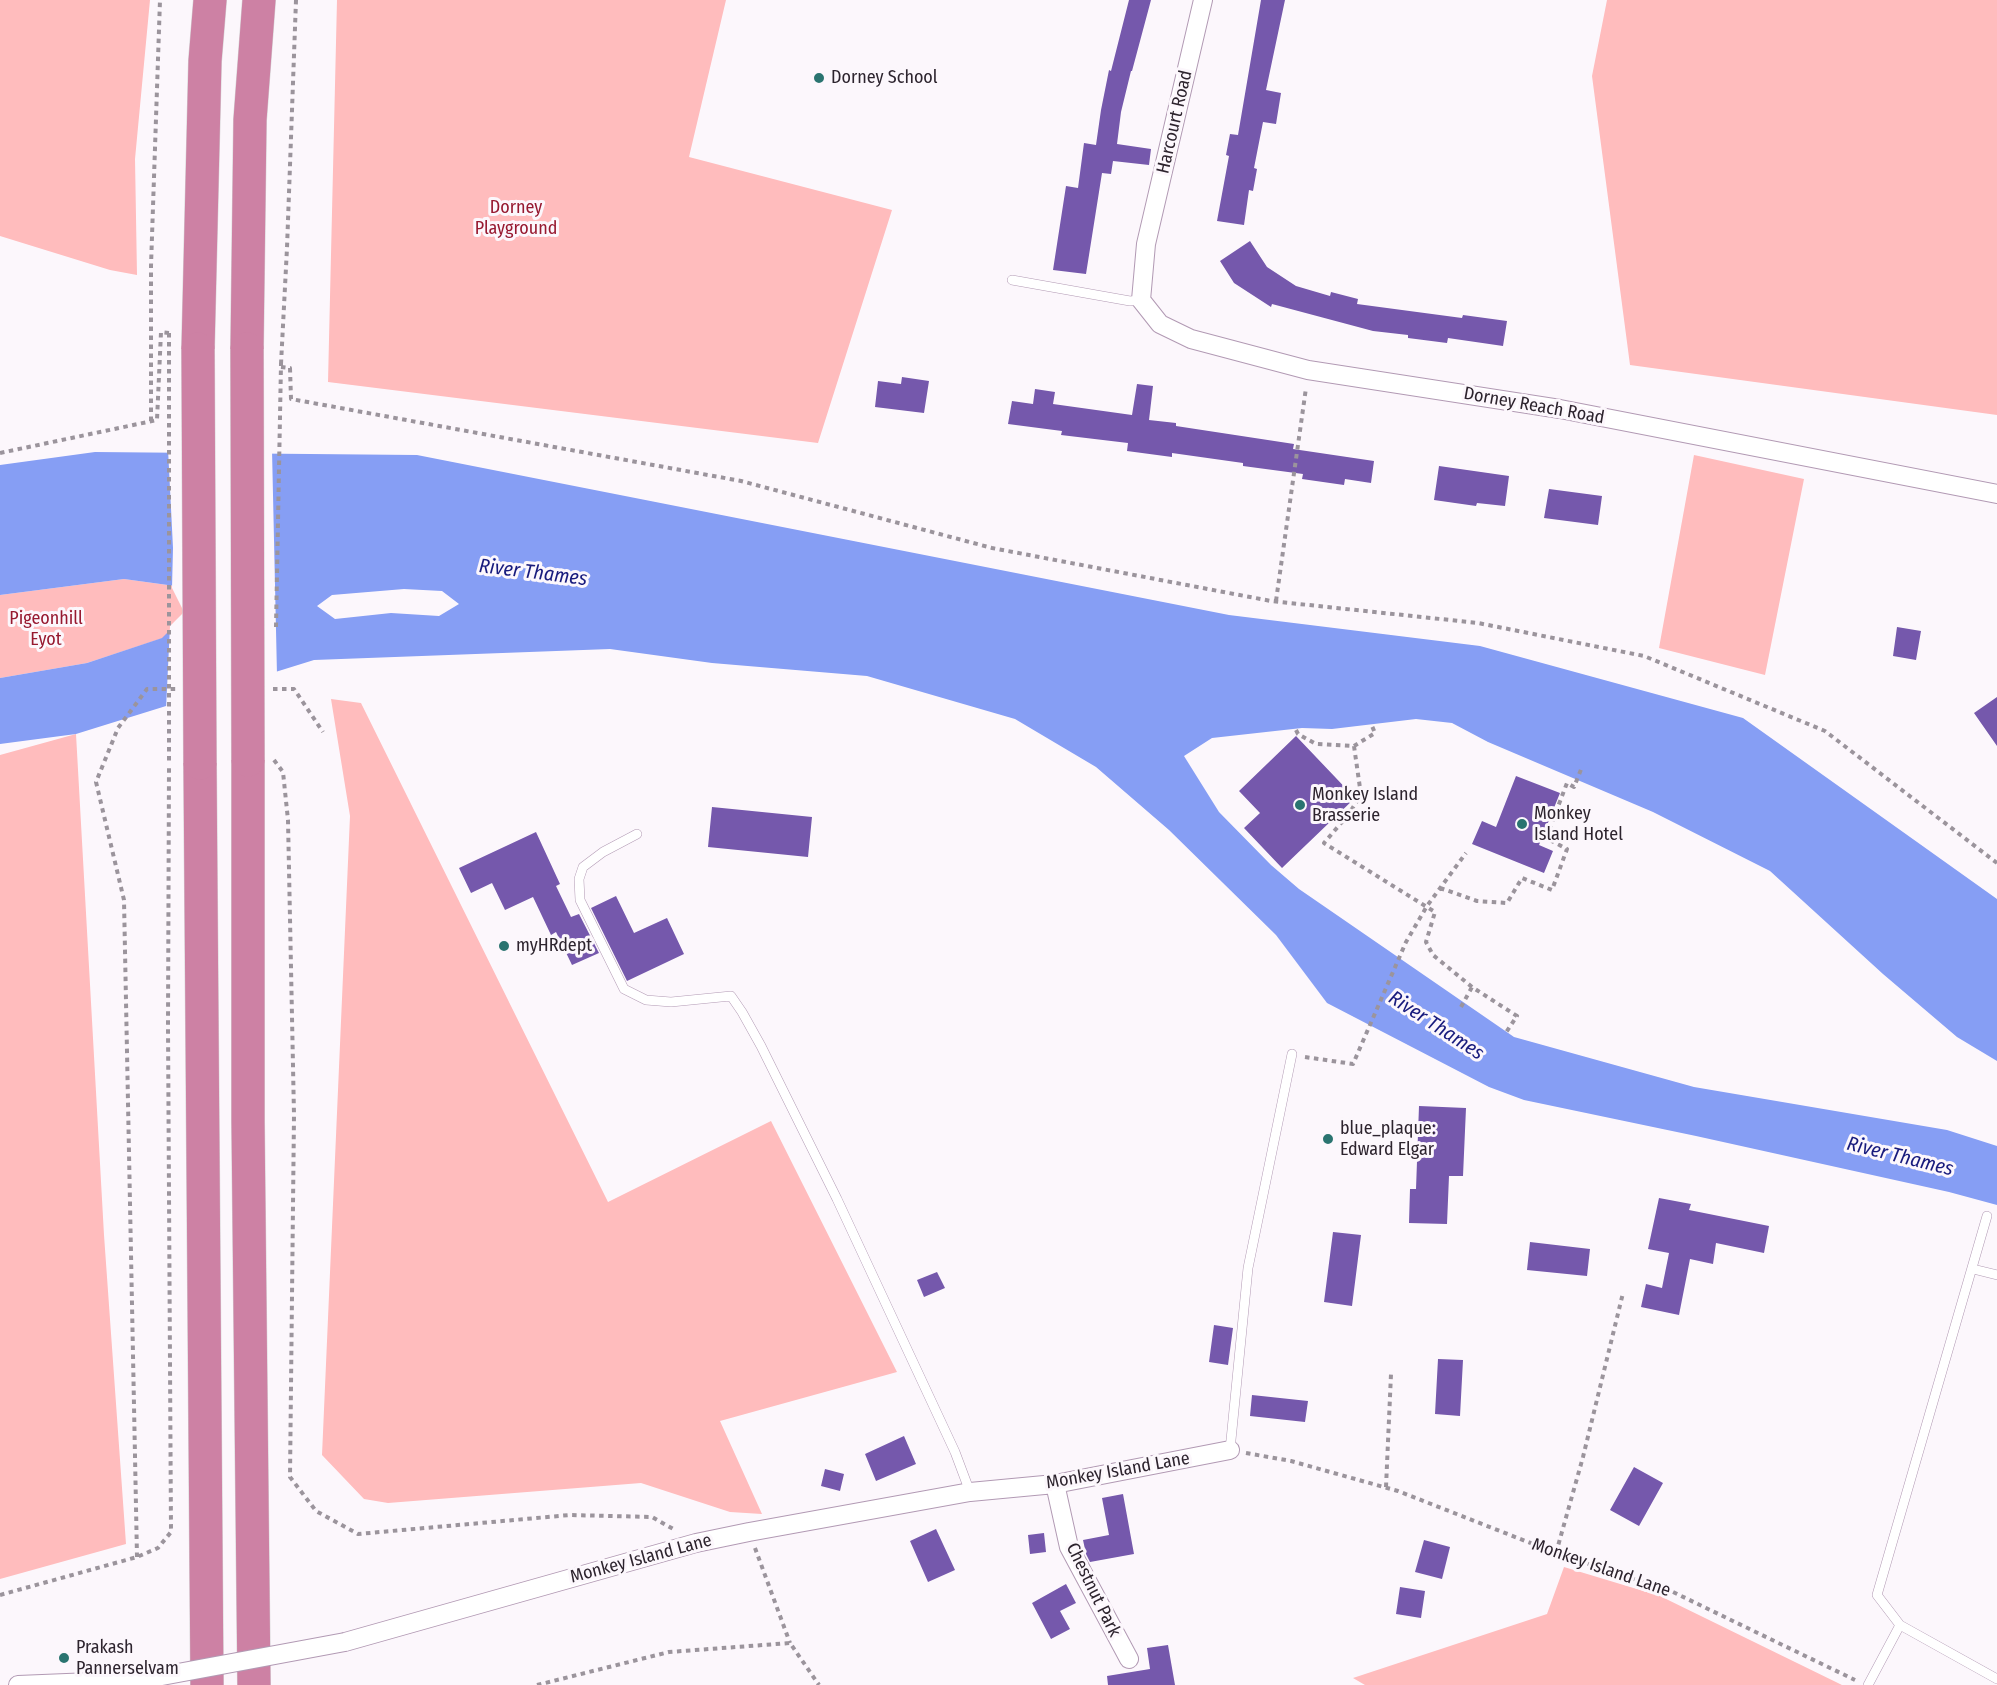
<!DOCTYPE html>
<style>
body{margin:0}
canvas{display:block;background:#fcf7fc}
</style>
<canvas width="1997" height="1685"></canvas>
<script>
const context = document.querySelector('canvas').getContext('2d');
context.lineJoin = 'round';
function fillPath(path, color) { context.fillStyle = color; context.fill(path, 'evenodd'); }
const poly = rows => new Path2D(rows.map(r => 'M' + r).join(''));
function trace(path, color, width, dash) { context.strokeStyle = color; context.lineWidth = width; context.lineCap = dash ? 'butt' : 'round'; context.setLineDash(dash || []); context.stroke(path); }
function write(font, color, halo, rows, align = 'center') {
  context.font = font + ' "Fira Sans Condensed",sans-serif'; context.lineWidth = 6; context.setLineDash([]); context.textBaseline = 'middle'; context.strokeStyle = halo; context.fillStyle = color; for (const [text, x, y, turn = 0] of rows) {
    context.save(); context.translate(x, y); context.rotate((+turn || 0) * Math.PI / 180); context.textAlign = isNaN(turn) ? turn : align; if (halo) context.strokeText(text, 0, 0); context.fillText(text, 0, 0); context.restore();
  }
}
fillPath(poly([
 [0,0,150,0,135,159,137,275,110,270,0,236],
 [337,0,726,0,689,157,892,210,818,443,328,382],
 [1607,0,1997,0,1997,415,1630,365,1592,76],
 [1694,455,1804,479,1765,675,1659,648],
 [124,579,175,586,188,613,163,638,87,663,0,678,0,595],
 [331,699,361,703,608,1202,771,1121,897,1372,720,1421,762,1514,730,1512,641,1483,388,1503,364,1499,322,1455,350,816],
 [76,734,104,1235,126,1544,0,1579,0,755],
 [1564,1567,1660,1596,1842,1685,1365,1685,1353,1678,1547,1614]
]), '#ffbcbd');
fillPath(poly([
 [95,452,417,455,1229,615,1480,646,1743,718,1997,899,1997,1061,1957,1037,1883,974,1770,871,1653,812,1488,742,1452,723,1416,719,1332,729,1302,728,1212,738,1184,756,1219,812,1271,865,1299,889,1514,1037,1694,1087,1947,1130,1997,1146,1997,1205,1949,1192,1696,1136,1524,1100,1489,1087,1327,1003,1276,935,1169,830,1096,767,1015,719,867,676,712,663,610,649,314,660,76,734,0,744,0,678,87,663,162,638,188,612,175,586,124,579,0,595,0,465],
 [404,589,442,591,459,604,439,616,391,613,335,619,317,606,332,595]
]), '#869ef4');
fillPath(poly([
 [168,449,272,450,277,675,166,709,170,626,184,612,172,588,173,548]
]), '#fcf7fc');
fillPath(poly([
 [1129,0,1151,0,1132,71,1131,71,1121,112,1117,144,1151,149,1149,165,1113,161,1111,174,1102,173,1086,274,1053,270,1066,186,1078,188,1084,143,1096,145,1101,110,1109,70,1111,71],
 [1261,0,1285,0,1266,90,1281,93,1276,124,1263,122,1254,168,1257,169,1253,191,1249,190,1244,225,1217,221,1229,156,1226,155,1230,134,1238,135],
 [1250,241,1267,267,1296,286,1330,296,1331,292,1358,299,1357,304,1462,318,1463,315,1507,321,1503,346,1448,338,1447,343,1408,338,1408,335,1373,331,1272,304,1271,307,1234,283,1220,261],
 [902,377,929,381,924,413,875,407,878,381,901,384],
 [1137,384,1153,386,1149,420,1176,423,1176,426,1294,444,1293,449,1374,461,1371,483,1345,479,1344,485,1302,479,1303,474,1243,466,1243,463,1172,453,1172,457,1127,451,1128,443,1061,435,1062,431,1008,424,1012,401,1033,404,1035,389,1055,392,1053,404,1132,415],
 [1439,466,1509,476,1505,506,1477,503,1476,506,1434,500],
 [1549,489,1602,496,1598,525,1544,518],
 [1897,627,1921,631,1916,660,1893,656],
 [1997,697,1997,746,1974,713],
 [1296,736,1355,798,1282,868,1244,828,1260,813,1239,791],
 [1516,776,1560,793,1539,845,1553,851,1544,873,1472,844,1482,821,1496,827],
 [712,807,812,817,808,857,708,847],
 [536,832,560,884,556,886,571,917,579,914,599,953,572,965,556,932,551,935,533,897,505,910,492,883,471,893,459,868],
 [616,896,634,933,667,918,684,954,627,981,591,908],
 [1419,1106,1466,1108,1463,1176,1449,1176,1447,1224,1409,1223,1410,1189,1416,1189],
 [1659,1198,1691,1204,1689,1210,1769,1226,1764,1253,1716,1243,1713,1264,1690,1259,1679,1315,1641,1307,1646,1284,1662,1288,1669,1253,1648,1249],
 [1333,1232,1361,1235,1352,1306,1324,1302],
 [1530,1242,1590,1249,1587,1276,1527,1270],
 [937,1272,945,1288,924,1297,917,1280],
 [1214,1325,1233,1328,1228,1365,1209,1362],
 [1438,1359,1463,1360,1460,1416,1435,1414],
 [1252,1395,1308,1401,1305,1422,1250,1416],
 [904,1436,916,1464,876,1481,865,1454],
 [1634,1467,1663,1483,1639,1526,1610,1510],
 [825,1469,844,1474,840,1491,821,1486],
 [1123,1494,1134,1554,1090,1562,1086,1554,1083,1540,1109,1535,1102,1498],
 [936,1529,955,1570,928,1582,910,1541],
 [1044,1533,1046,1552,1030,1554,1028,1535],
 [1424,1540,1450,1547,1442,1579,1415,1572],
 [1066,1584,1076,1603,1060,1611,1070,1629,1051,1639,1032,1603],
 [1400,1587,1425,1591,1421,1618,1396,1614],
 [1168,1645,1175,1685,1108,1685,1107,1676,1150,1669,1147,1648]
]), '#7558ac');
const service = poly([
 [1012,280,1130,301,1141,300],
 [637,834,603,852,583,867,579,879,580,900,624,989,646,1000,671,1002,731,996,742,1012,761,1046,837,1199,955,1452,970,1492],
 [1987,1216,1877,1595,1900,1625,1997,1679],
 [1973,1269,1997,1275],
 [1230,1450,1248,1268,1292,1054],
 [1868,1685,1900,1625]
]);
const minor = poly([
 [1203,0,1146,244,1141,300,1160,324,1191,339,1308,370,1560,409,1997,494],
 [1055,1484,1069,1547,1129,1659],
 [345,1642,696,1543,749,1532,970,1492,1055,1484,1230,1450],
 [18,1685,140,1680]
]);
const motorway = poly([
 [198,349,205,61,210,0],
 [247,349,250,120,259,0],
 [248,760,248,1121,254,1685],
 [200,763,207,1685]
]);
trace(service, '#b29ab4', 10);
trace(minor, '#b29ab4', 20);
trace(motorway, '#d5d3d5', 34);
trace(poly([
 [281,364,287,248,296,0],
 [281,367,290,368,291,399,741,481,992,548,1271,601,1478,623,1644,656,1825,731,1997,863],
 [151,421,151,266,160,0],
 [0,453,157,420,161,332,169,333],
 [1276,601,1306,388],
 [273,689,294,689,323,732],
 [1296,730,1298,734,1316,744,1354,746,1375,733,1372,726],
 [1354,746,1361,795,1348,815,1324,843,1435,912,1426,942,1433,955,1472,987,1517,1016,1505,1034],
 [274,760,283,772,288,820,294,1115,290,1477,316,1511,358,1534,570,1515,652,1517,675,1530],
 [1440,888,1477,901,1507,903,1522,878,1552,890,1567,849,1546,838,1567,783,1574,787,1582,767],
 [1461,1007,1472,987],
 [1305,1057,1353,1064,1406,942,1427,906,1466,853],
 [1246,1453,1291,1461,1398,1491,1556,1553,1673,1592,1855,1680],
 [1386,1487,1391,1374],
 [755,1548,790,1643],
 [1556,1553,1583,1457,1623,1293],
 [137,1557,124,900,96,782,118,728,147,689,176,689],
 [0,1595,137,1557,158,1548,171,1532,168,1025,169,765],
 [537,1685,669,1652,790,1643,819,1685]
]), '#9b949c', 4, [4.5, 4.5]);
trace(service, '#fff', 9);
trace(minor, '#fff', 18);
trace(motorway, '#cd81a4', 33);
const minorBridge = poly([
 [140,1680,345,1642]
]);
const motorwayBridge = poly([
 [198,349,200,763],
 [247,349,248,760]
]);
trace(minorBridge, '#b29ab4', 20, []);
trace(motorwayBridge, '#d5d3d5', 34, []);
trace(poly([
 [169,333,169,765],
 [276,627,281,364]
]), '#9b949c', 4, [4.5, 4.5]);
trace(minorBridge, '#fff', 18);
trace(motorwayBridge, '#cd81a4', 33);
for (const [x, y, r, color] of [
 [819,78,6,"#2a7470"],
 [1300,805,6,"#2a7470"],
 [1522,824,6,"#2a7470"],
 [504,946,6,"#2a7470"],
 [1328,1139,6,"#2a7470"],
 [64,1658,6,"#2a7470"]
]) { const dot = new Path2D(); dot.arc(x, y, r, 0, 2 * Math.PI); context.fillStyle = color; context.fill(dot); trace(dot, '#fcf7fc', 2); }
write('18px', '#2d242e', '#fcf7fc', [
 ["Dorney School",831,78],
 ["Monkey Island",1312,795],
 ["Brasserie",1312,816],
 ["Monkey",1534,814],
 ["Island Hotel",1534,835],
 ["myHRdept",516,946],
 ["blue_plaque:",1340,1129],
 ["Edward Elgar",1340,1150],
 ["Prakash",76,1648],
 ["Pannerselvam",76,1669]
], 'left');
write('18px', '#2d242e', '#fcf7fc', [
 ["Harcourt Road",1175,122,-77],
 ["Dorney Reach Road",1534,406,10],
 ["Monkey Island Lane",1118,1471,-10],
 ["Monkey Island Lane",641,1559,-15],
 ["Monkey Island Lane",1601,1568,19],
 ["Chestnut Park",1093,1590,64]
]);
write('18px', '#971930', '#fcf7fc', [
 ["Dorney",516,208],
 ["Playground",516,229],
 ["Pigeonhill",46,619],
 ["Eyot",46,640]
]);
write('italic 20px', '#181b7d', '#fcf7fc', [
 ["River Thames",533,573,7],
 ["River Thames",1436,1026,33],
 ["River Thames",1900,1157,14]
]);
</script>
